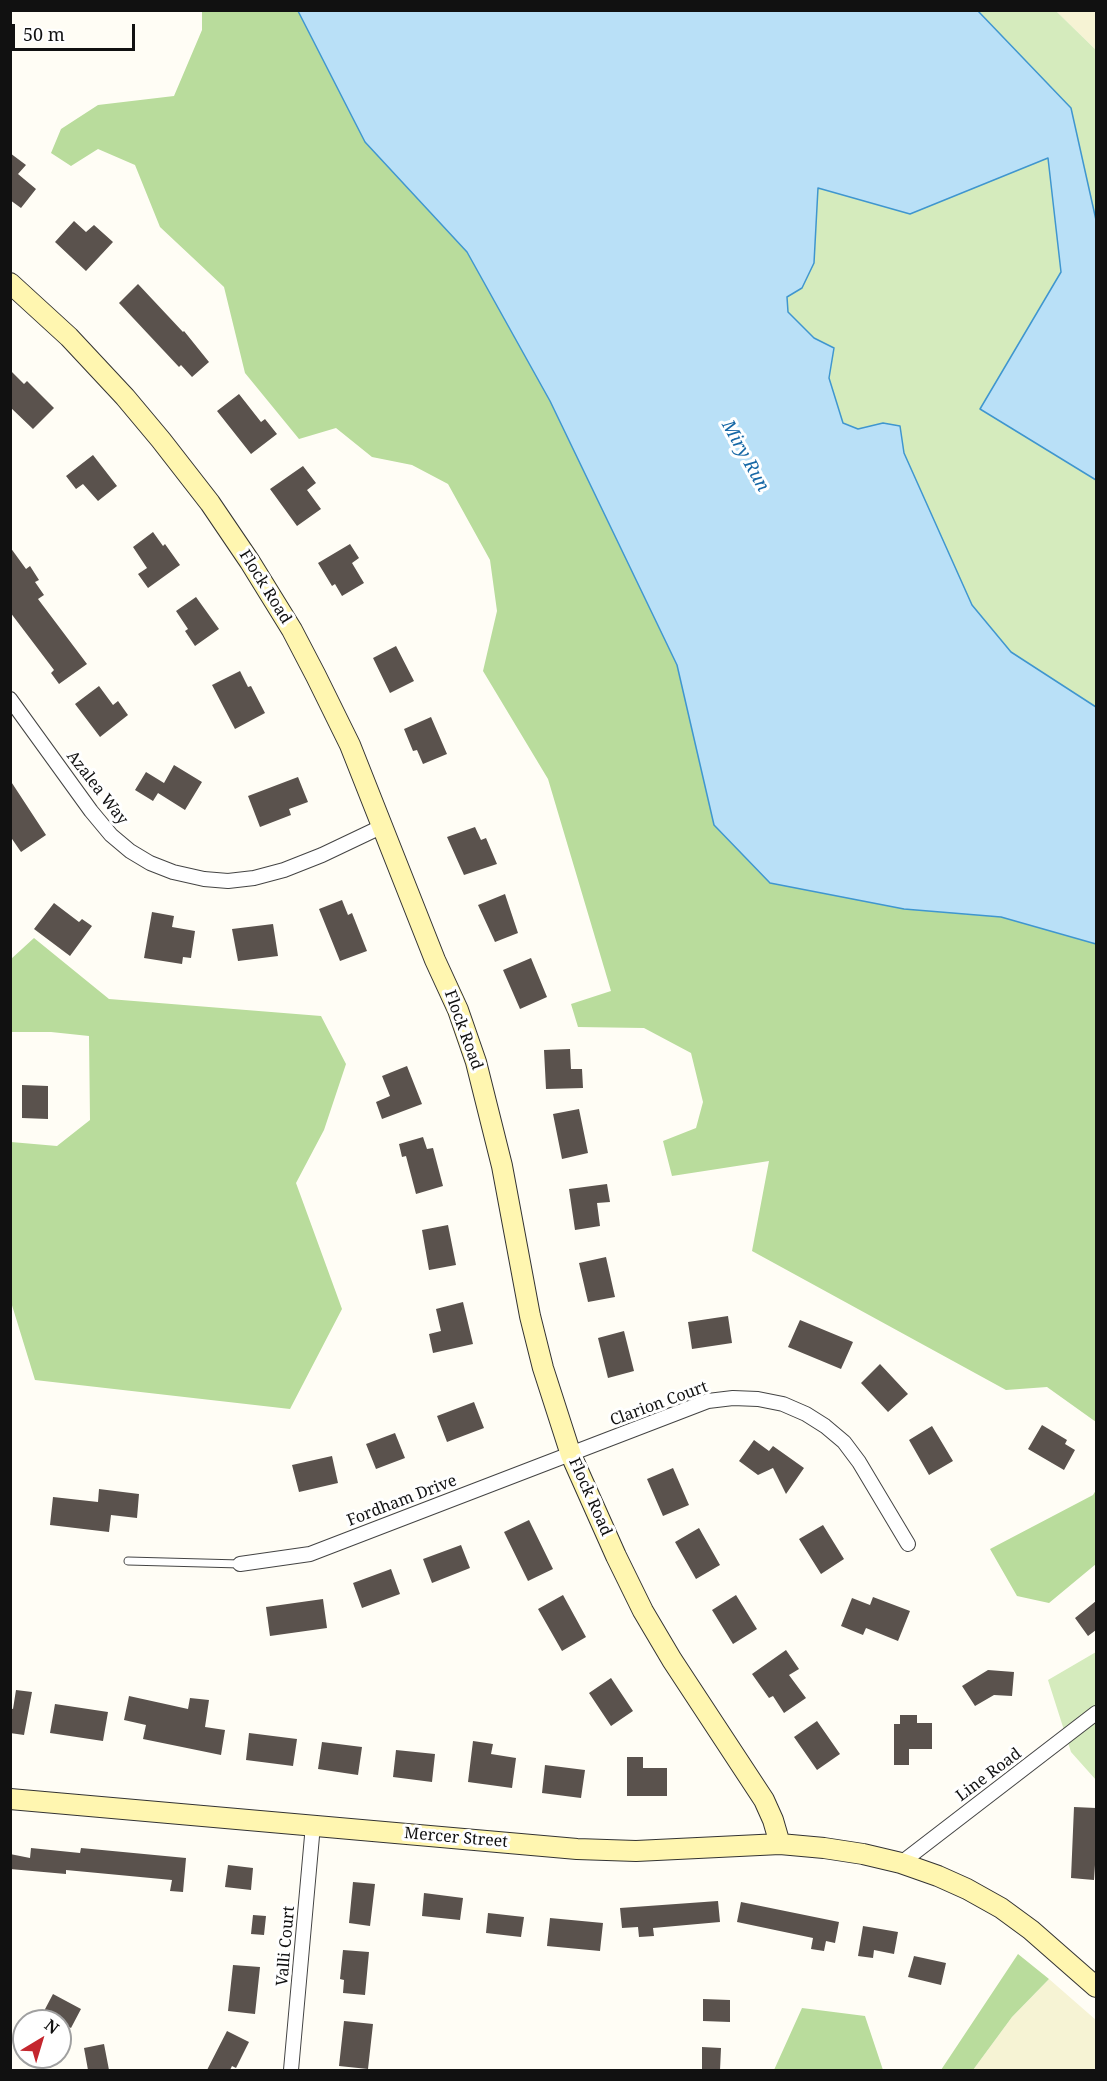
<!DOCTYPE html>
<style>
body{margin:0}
#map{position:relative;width:1107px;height:2081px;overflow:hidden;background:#fffdf5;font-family:"Noto Serif",serif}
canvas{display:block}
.frame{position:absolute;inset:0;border:12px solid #111;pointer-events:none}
.north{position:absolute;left:12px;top:2009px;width:60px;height:60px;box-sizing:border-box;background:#fff;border:2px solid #a0a0a0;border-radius:50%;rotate:38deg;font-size:16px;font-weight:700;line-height:24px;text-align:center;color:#111}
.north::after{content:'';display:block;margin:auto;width:21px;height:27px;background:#c4262e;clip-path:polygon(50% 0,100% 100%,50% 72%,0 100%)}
.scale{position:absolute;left:12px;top:24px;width:123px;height:27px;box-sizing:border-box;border:3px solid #111;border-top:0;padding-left:8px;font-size:18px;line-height:21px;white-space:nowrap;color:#111;-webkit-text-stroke:4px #fff;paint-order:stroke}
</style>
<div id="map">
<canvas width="1107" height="2081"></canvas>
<div class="frame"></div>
<div class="north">N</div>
<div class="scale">50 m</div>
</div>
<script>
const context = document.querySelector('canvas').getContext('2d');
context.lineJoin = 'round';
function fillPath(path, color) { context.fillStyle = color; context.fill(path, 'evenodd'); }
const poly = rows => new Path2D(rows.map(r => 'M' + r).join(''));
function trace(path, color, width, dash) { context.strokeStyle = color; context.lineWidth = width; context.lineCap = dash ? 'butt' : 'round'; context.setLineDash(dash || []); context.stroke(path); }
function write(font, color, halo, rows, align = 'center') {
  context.font = font + ' "Noto Serif",serif'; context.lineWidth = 6; context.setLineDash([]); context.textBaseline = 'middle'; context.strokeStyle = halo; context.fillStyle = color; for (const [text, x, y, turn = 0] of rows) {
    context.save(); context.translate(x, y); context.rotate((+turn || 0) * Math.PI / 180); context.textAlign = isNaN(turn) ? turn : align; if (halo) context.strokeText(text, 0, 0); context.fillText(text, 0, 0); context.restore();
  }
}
fillPath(poly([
 [1056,11,1096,11,1096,50],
 [1049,1979,1096,2020,1096,2070,973,2070,1012,2017]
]), '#f6f3d4');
fillPath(poly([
 [978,11,1056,11,1096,50,1096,220,1071,108],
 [1048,158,1061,272,980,409,1096,480,1096,707,1011,652,972,605,904,453,900,426,883,423,858,429,843,423,829,378,834,348,814,338,788,312,787,296,802,288,814,263,818,187,910,214],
 [1096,1652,1096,1780,1071,1752,1048,1680]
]), '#d5ebbd');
fillPath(poly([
 [202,11,298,11,365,142,467,252,550,401,677,665,714,825,770,883,904,909,1001,917,1096,944,1096,1422,1047,1387,1006,1390,752,1251,769,1161,672,1176,663,1141,696,1128,703,1102,691,1053,644,1028,578,1027,571,1004,611,991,548,779,483,671,497,611,490,560,448,484,412,465,372,457,336,428,299,439,245,373,224,287,160,227,135,165,98,149,71,166,51,153,61,129,98,105,174,96,202,30],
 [34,938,109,999,321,1016,346,1064,324,1130,296,1183,342,1309,290,1409,35,1380,11,1302,11,1142,57,1146,90,1120,89,1036,51,1032,11,1032,11,959],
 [1096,1490,1096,1564,1049,1603,1017,1596,990,1549,1093,1495],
 [1018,1954,1049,1979,1012,2017,973,2070,941,2070],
 [802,2008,865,2016,883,2070,774,2070]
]), '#b9dc9c');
const water = poly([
 [298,11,978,11,1071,108,1096,220,1096,480,980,409,1061,272,1048,158,910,214,818,188,814,263,802,288,787,297,788,312,814,338,834,348,829,378,843,423,858,429,883,423,900,426,904,453,972,605,1011,652,1096,707,1096,944,1001,917,904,909,770,883,714,825,677,665,550,401,467,252,365,142,298,11]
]);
fillPath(water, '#b9e0f7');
trace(water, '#3f96cf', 1.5);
fillPath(poly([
 [10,153,26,165,18,174,36,189,21,208,10,200],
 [74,221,86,232,94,225,113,242,86,271,55,242],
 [138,284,183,332,184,331,209,362,192,377,181,365,179,367,119,303],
 [10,370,24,384,27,381,54,408,33,429,10,407],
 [239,394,261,422,265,419,277,434,251,454,217,411],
 [93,455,117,486,98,501,83,484,76,489,66,476],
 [303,466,316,483,307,490,321,509,297,526,270,489],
 [153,532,163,546,165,544,180,565,148,588,138,574,147,568,133,547],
 [350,544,359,558,352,563,364,583,342,596,335,584,332,586,318,563],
 [10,547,26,569,30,566,39,580,35,582,44,595,38,599,87,664,59,684,51,673,54,670,10,612],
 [196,597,219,629,195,646,185,631,188,629,176,611],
 [396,646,414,681,390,693,373,658],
 [240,671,248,687,251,686,265,713,235,729,212,685],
 [99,686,113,705,118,701,128,715,100,737,75,704],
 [431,717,447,754,423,764,417,750,413,751,404,729],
 [174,765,202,782,185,810,158,793,153,801,135,790,146,772,164,783],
 [298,777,308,802,289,809,291,815,260,827,248,796],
 [10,780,46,835,21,852,10,836],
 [475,827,481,840,486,838,497,864,464,875,447,837],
 [505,894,518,933,495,942,478,905],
 [342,900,348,915,352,913,367,951,340,961,319,909],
 [54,903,79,922,82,919,92,926,70,956,34,929],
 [152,912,174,916,172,927,195,931,191,958,183,957,182,964,144,958],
 [273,924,278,956,238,961,232,929],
 [531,958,547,997,520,1009,503,970],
 [570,1049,571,1069,582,1069,583,1088,546,1089,544,1050],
 [407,1066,422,1104,382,1119,376,1102,390,1096,382,1076],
 [22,1085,48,1086,48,1119,22,1118],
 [579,1109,588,1153,562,1159,553,1114],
 [423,1137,427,1149,433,1148,443,1186,416,1194,406,1156,402,1157,399,1144],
 [607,1184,610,1202,597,1203,600,1226,575,1230,569,1189],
 [448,1225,456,1265,429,1270,422,1230],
 [606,1257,615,1297,588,1302,579,1263],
 [463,1302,473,1344,433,1353,429,1334,441,1331,436,1309],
 [728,1316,732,1343,692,1349,688,1322],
 [800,1320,853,1342,841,1369,788,1347],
 [624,1331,634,1371,608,1378,598,1338],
 [880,1364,908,1394,888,1412,861,1383],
 [474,1402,484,1428,447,1442,437,1416],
 [1042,1425,1067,1440,1065,1444,1075,1450,1064,1470,1028,1449],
 [932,1426,953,1461,929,1475,909,1440],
 [395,1433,405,1458,376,1469,366,1444],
 [754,1440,769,1451,773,1446,804,1468,786,1494,773,1468,758,1475,739,1461],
 [332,1456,338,1483,299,1492,292,1465],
 [673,1468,689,1505,663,1516,647,1479],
 [99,1489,139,1494,137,1518,111,1515,109,1532,50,1525,53,1497,98,1502],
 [529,1520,553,1569,528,1581,504,1532],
 [823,1525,844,1559,821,1574,799,1539],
 [699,1528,720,1565,696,1579,675,1542],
 [461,1545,470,1568,432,1583,423,1559],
 [391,1569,400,1594,362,1608,353,1583],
 [563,1595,586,1637,562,1651,538,1609],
 [736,1595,757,1629,733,1644,712,1610],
 [873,1597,910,1611,898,1641,866,1628,863,1635,841,1626,852,1598,870,1605],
 [323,1599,327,1628,270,1636,266,1607],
 [1096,1601,1096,1630,1088,1636,1075,1618],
 [786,1650,799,1669,789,1675,806,1698,784,1713,773,1696,769,1698,752,1674],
 [988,1670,1014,1672,1012,1696,994,1695,975,1706,962,1686],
 [611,1678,633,1711,611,1726,589,1693],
 [16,1690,32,1692,24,1735,10,1733,10,1708,13,1709],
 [129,1696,188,1709,190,1698,209,1700,205,1727,225,1730,221,1755,143,1739,146,1725,124,1720],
 [55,1704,108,1712,103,1741,50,1733],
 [900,1715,917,1715,917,1723,932,1723,932,1749,909,1749,909,1765,894,1765,894,1724,900,1724],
 [817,1721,840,1754,817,1770,794,1737],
 [249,1733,297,1739,293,1766,246,1760],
 [473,1741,493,1744,491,1754,516,1758,512,1788,468,1782],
 [322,1742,362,1747,358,1775,318,1769],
 [396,1750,435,1754,432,1782,393,1777],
 [627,1757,643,1757,643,1768,667,1768,667,1796,627,1796],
 [545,1765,585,1770,581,1798,542,1793],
 [1074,1807,1096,1808,1096,1865,1095,1865,1094,1880,1071,1878],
 [31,1848,80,1853,81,1848,186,1858,183,1892,170,1891,172,1880,66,1870,66,1874,10,1869,10,1854,30,1858],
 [228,1865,253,1868,251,1890,225,1887],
 [353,1882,375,1884,370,1926,349,1923],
 [424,1893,463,1898,460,1920,422,1916],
 [718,1901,720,1922,653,1928,654,1936,639,1937,638,1927,622,1928,620,1908],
 [741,1902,839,1922,835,1943,826,1941,824,1951,811,1949,813,1938,737,1922],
 [488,1913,524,1917,521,1937,486,1933],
 [253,1915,266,1916,264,1935,251,1934],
 [550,1918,603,1923,600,1951,547,1946],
 [863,1926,898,1932,894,1954,874,1950,873,1958,858,1956],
 [343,1950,369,1952,365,1995,343,1993,344,1980,340,1979],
 [914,1956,946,1963,941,1985,908,1977],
 [233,1965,260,1967,255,2014,228,2011],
 [53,1994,81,2009,71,2028,43,2013],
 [703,1999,730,2000,730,2022,703,2021],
 [344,2021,373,2024,368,2069,339,2066],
 [227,2031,249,2042,236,2068,232,2066,230,2070,207,2070],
 [104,2044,109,2070,88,2070,84,2048],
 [702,2047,721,2048,720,2070,702,2070]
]), '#5a524d');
const lane = poly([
 [128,1561,240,1564]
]);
const street = poly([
 [10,699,91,811,111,835,130,851,150,863,173,872,204,879,228,881,254,878,284,870,322,855,383,826],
 [240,1564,310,1554,708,1401,733,1398,758,1399,783,1404,806,1414,825,1426,844,1442,859,1462,908,1544],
 [901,1863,1096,1713],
 [291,2070,313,1825]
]);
const secondary = poly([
 [10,283,69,337,125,397,161,440,210,503,250,562,292,630,316,676,350,745,435,960,458,1010,476,1062,502,1166,530,1316,543,1368,571,1455,616,1556,643,1611,672,1660,764,1800,773,1820,780,1844],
 [10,1799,577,1849,636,1851,780,1844,824,1848,863,1854,901,1863,938,1876,967,1889,1001,1908,1031,1930,1096,1987]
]);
trace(lane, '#444', 9);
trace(street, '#444', 16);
trace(secondary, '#333', 22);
trace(lane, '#fff', 7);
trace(street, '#fff', 14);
trace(secondary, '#fff6b0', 20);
write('16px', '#111', '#fff', [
 ["Flock Road",265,587,58],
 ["Azalea Way",97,788,52],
 ["Flock Road",463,1030,70],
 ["Clarion Court",659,1404,-20],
 ["Flock Road",590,1497,66],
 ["Fordham Drive",402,1501,-21],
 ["Line Road",989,1775,-37],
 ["Mercer Street",456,1838,5],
 ["Valli Court",286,1946,-85]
]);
write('italic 18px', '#1768a6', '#fff', [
 ["Miry Run",745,456,61]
]);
</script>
